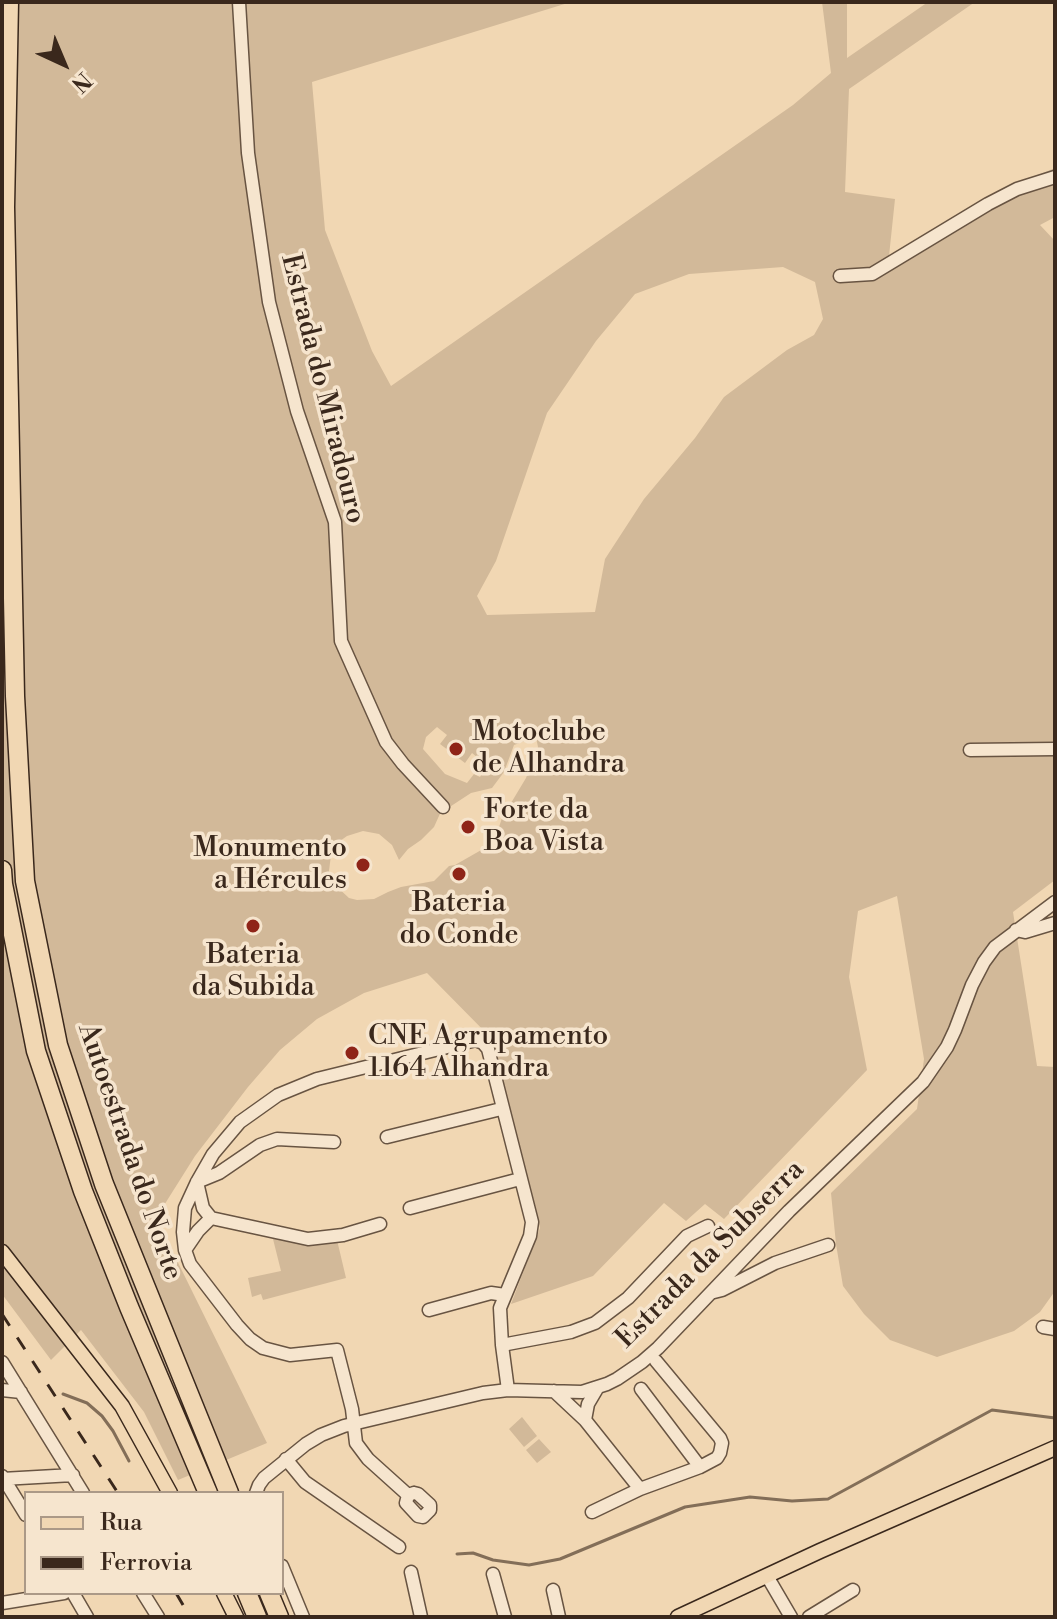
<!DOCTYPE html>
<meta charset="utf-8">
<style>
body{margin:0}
#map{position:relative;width:1057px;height:1619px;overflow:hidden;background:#f1d7b3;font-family:"Libre Bodoni",serif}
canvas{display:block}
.frame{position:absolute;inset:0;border:4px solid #3a281c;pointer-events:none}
.legend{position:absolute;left:24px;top:1491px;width:260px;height:104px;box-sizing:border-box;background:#f6e5ce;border:2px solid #ab9987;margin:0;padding:10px 14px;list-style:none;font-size:24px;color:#3a281c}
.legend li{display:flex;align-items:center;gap:16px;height:40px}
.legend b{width:40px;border:2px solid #ab9987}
.north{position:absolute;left:24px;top:24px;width:80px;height:80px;-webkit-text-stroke:6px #f6e5ce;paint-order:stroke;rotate:136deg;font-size:22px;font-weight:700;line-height:32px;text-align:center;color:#3a281c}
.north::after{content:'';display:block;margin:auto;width:28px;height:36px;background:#3a281c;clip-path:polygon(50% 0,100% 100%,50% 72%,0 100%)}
</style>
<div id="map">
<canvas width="1057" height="1619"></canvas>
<div class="frame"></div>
<ul class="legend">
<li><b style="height:10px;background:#f1d7b3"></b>Rua</li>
<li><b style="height:10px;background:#3a281c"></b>Ferrovia</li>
</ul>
<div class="north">N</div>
</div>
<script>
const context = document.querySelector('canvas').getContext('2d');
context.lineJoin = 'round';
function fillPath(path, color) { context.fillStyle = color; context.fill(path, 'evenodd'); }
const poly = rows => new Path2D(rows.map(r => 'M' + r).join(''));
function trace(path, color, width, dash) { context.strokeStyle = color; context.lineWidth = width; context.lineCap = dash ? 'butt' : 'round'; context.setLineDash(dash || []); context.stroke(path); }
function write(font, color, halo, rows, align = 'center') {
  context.font = font + ' "Libre Bodoni",serif'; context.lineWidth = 7; context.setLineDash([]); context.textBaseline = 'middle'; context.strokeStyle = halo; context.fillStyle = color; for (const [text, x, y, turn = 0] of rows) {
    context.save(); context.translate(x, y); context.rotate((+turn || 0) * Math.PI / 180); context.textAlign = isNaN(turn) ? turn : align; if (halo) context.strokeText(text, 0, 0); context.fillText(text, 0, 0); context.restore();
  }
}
fillPath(poly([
 [2,2,571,2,312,82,325,230,372,351,391,386,793,105,831,73,822,2,847,2,847,58,928,2,975,2,849,89,845,192,895,199,889,256,985,199,1016,184,1055,168,1055,217,1040,225,1055,241,1055,880,1013,912,1037,1066,1055,1067,1055,1291,1040,1312,1014,1331,937,1357,890,1340,864,1314,843,1286,836,1244,831,1193,917,1109,924,1059,897,896,858,911,849,977,867,1070,724,1219,705,1204,686,1221,664,1203,593,1276,511,1304,540,1228,508,1107,493,1040,427,973,364,993,317,1019,280,1050,248,1087,195,1156,156,1218,267,1443,178,1480,144,1412,81,1330,51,1360,2,1294],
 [783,267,815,282,823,319,814,335,787,350,724,397,695,438,644,499,605,559,595,612,487,615,477,596,496,561,547,413,596,341,635,294,689,274],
 [437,727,447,735,440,744,465,763,472,753,487,765,480,777,474,774,467,783,445,774,423,749,426,737],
 [536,737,538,747,526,778,502,818,495,839,483,849,455,865,449,866,434,881,401,887,388,892,374,899,357,900,349,898,335,885,329,871,331,855,340,841,347,836,363,831,379,834,392,845,399,860,408,849,421,840,434,827,443,807,445,810,471,793,492,788,504,772,514,745],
 [272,1235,337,1240,346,1278,263,1300,261,1294,252,1297,248,1278,281,1271],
 [522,1417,537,1436,524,1447,509,1429],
 [539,1439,551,1452,537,1463,526,1450]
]), '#d2b999');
trace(poly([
 [63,1394,87,1403,102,1416,113,1431,129,1461],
 [457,1554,473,1553,493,1560,529,1565,560,1559,685,1507,750,1497,792,1501,828,1499,992,1410,1055,1418]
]), '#836e58', 3);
const minor = poly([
 [239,2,248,153,269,302,297,411,335,522,341,641,386,742,403,764,443,807],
 [840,276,872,274,988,204,1017,189,1055,177],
 [970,750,1055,749],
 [1016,930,1025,932,1055,923],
 [387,1137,501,1109],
 [334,1142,277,1139,260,1145,219,1173,197,1182,203,1208,211,1218,308,1239,343,1235,380,1224],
 [410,1208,520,1179],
 [185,1250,198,1231,211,1218],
 [714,1292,722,1290,775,1263,828,1245],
 [429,1310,491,1293,505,1295],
 [1043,1327,1055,1329],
 [502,1345,571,1332,595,1323,628,1298,687,1236,708,1226],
 [2,1362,83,1493],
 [641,1389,700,1467],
 [2,1390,21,1392],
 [554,1391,585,1420,640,1489],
 [585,1420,588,1404,598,1387],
 [286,1459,305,1482,399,1547],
 [2,1476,26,1515],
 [2,1479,73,1475],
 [256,1493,259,1485,264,1478,306,1444,321,1435,344,1426,483,1393,508,1390,582,1392,607,1384,617,1379,642,1362,658,1348,789,1211,923,1082,947,1047,955,1030,972,985,984,962,995,947,1055,902],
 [414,1493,418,1494,430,1505,430,1510,423,1517,418,1516,406,1503,408,1495,414,1493],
 [408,1495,368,1459,356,1443,352,1409,337,1350,290,1355,263,1348,250,1339,237,1325,190,1264,185,1250,183,1232,185,1208,197,1182,213,1154,240,1122,278,1095,317,1079,476,1040,483,1043,488,1049,532,1222,530,1236,500,1308,502,1345,508,1390],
 [592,1512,640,1489,700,1467,717,1458,720,1453,722,1443,720,1438,656,1361],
 [282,1566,303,1617],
 [411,1572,421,1617],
 [493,1574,505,1617],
 [767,1576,791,1617],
 [553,1590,559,1617],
 [73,1593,87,1617],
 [143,1593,158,1617],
 [2,1603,64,1593],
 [809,1617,853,1590]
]);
const major = poly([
 [2,1252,122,1406,170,1493],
 [224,1593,236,1617],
 [678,1617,820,1551,1055,1448]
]);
const highway = poly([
 [9,2,5,207,15,696,25,881,58,1045,104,1184,229,1493],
 [2,870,3,884,36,1051,83,1191,129,1307,208,1493],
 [247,1593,257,1617],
 [269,1593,279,1617]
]);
trace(minor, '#685442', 15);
trace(major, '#3a281c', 17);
trace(highway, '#3a281c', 21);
trace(minor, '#f6e5ce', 12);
trace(major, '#f1d7b3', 14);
trace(highway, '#f1d7b3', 18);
trace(poly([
 [2,1314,118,1493],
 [176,1593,190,1617]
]), '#3a281c', 3, [14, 14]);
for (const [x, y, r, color] of [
 [456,749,8,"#8f2418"],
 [468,827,8,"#8f2418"],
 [363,865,8,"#8f2418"],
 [459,874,8,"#8f2418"],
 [253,926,8,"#8f2418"],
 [352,1053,8,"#8f2418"]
]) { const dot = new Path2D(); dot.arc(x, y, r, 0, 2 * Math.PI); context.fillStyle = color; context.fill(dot); trace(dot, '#f6e5ce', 3); }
write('28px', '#3a281c', '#f6e5ce', [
 ["Estrada do Miradouro",322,389,76],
 ["Autoestrada do Norte",129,1152,71],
 ["Estrada da Subserra",711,1255,-45]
]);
write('28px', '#3a281c', '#f6e5ce', [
 ["Motoclube",472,733],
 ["de Alhandra",472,765],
 ["Forte da",484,811],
 ["Boa Vista",484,843],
 ["Monumento",347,849,"right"],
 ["a Hércules",347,881,"right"],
 ["Bateria",459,904,"center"],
 ["do Conde",459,936,"center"],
 ["Bateria",253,956,"center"],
 ["da Subida",253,988,"center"],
 ["CNE Agrupamento",368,1037],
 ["1164 Alhandra",368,1069]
], 'left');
</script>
